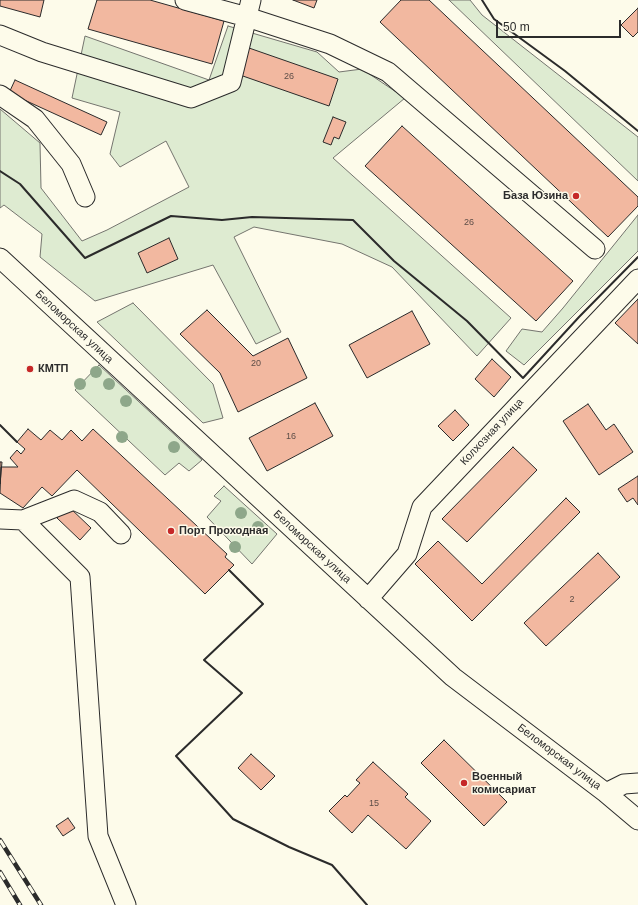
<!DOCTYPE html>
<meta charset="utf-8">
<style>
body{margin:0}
#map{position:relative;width:638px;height:905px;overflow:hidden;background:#fdfbea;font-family:Arial,sans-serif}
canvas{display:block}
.scale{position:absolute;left:496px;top:20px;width:125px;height:18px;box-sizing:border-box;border:2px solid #2b2b2b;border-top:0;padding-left:5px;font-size:12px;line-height:14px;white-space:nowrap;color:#2b2b2b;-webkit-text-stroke:3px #fdfbea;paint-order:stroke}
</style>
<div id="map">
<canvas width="638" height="905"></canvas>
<div class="scale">50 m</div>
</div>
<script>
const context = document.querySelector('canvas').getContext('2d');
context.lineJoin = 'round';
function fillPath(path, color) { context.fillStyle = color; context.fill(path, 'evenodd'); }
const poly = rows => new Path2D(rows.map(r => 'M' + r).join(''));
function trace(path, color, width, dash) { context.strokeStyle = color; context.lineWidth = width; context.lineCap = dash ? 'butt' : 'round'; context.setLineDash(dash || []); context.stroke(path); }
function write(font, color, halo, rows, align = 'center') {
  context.font = font + ' Arial,sans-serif'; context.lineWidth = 3; context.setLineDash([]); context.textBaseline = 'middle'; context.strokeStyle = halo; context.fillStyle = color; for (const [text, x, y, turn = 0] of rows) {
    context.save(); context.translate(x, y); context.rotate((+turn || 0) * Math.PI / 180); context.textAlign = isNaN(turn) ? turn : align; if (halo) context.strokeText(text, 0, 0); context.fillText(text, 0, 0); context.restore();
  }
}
const green = poly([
 [449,0,470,0,482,15,638,137,638,181,449,0],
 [228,26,317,52,339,72,362,69,405,98,333,158,511,318,477,356,392,267,342,244,254,227,234,237,281,332,256,344,213,265,95,301,40,257,42,234,4,205,0,208,0,109,40,143,41,188,82,241,107,230,189,187,166,141,120,167,110,154,120,112,72,98,85,36,209,80,228,26],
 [638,215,638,251,524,365,506,351,522,329,542,332,563,308,638,215],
 [133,303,213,384,223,418,203,423,97,322,133,303],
 [99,365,202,460,189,471,179,463,165,475,75,390,99,365],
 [224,486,277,534,252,564,207,517,221,501,214,496,224,486]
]);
fillPath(green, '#deebd1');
trace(green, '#74746e', 1);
const building = poly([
 [0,0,44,0,40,17,0,6,0,0],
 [97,0,150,0,224,21,212,64,88,29,97,0],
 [293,0,317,0,314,8,293,0],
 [401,0,429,0,638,197,638,206,608,237,380,22,401,0],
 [638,8,638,32,633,37,621,25,638,8],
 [249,48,338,79,329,106,240,75,249,48],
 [15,80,107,122,101,135,9,93,15,80],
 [333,117,346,122,339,139,334,137,331,145,323,142,333,117],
 [402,126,573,281,536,321,365,166,402,126],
 [169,238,178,259,147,273,138,253,169,238],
 [638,299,638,344,615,323,638,299],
 [207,310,253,356,288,338,307,378,238,412,220,373,180,334,207,310],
 [412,311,430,344,367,378,349,345,412,311],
 [492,359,511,377,494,397,475,379,492,359],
 [315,403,333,436,267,471,249,438,315,403],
 [588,404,606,430,614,424,633,452,599,475,563,421,588,404],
 [455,410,469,425,453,441,438,426,455,410],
 [28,429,41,440,50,430,62,440,71,430,82,441,93,429,227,554,225,557,234,565,205,594,77,470,52,496,42,487,23,508,0,493,1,467,18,467,10,458,17,450,21,454,25,449,17,442,28,429],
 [513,447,537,470,467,542,442,519,513,447],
 [0,462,2,462,0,484,0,462],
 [638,476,638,505,633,498,627,502,618,489,638,476],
 [566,498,580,512,472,621,415,564,438,541,482,584,566,498],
 [68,506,91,528,80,540,57,518,68,506],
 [598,553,620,577,546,646,524,623,598,553],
 [444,740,507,802,484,826,421,763,444,740],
 [251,754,275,776,261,790,238,768,251,754],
 [373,762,408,794,405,797,431,821,406,849,368,815,352,833,329,811,345,795,347,797,360,783,356,780,373,762],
 [68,818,75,828,63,836,56,826,68,818]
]);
fillPath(building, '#f2b8a0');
trace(building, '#2b2b2b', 1);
const minor = poly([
 [185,0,247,17,330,44,388,72,595,249],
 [0,35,42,52,191,98,231,82,251,0],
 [0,95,35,119,71,164,85,197],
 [0,258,453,677,606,793,638,820],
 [0,519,23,520,74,500,100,512,121,534],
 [23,520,80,577,98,836,126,905],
 [368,599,407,554,422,507,638,279],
 [606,793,624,784,638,783]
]);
trace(minor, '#2b2b2b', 21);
trace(minor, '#fdfbea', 19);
const rail = poly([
 [0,840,41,905],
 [0,872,20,905]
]);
trace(rail, '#2b2b2b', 4.5);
trace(rail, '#fdfbea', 3, [9]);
trace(poly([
 [482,0,494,19,565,71,638,131],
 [0,171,20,184,85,258,171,216,222,220,252,217,353,220,394,261,467,321,523,378,579,317,638,257],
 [0,425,17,442],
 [229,570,263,604,204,660,242,693,176,756,233,819,289,847,332,865,367,905]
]), '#2b2b2b', 2);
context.fillStyle = '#8ea78a';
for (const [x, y] of [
 [96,372],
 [80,384],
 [109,384],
 [126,401],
 [122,437],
 [174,447],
 [241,513],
 [258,527],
 [235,547]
]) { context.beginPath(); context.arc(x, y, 6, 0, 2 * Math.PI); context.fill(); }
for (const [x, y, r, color] of [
 [576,196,4,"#c62828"],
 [30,369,4,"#c62828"],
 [171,531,4,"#c62828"],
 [464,783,4,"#c62828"]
]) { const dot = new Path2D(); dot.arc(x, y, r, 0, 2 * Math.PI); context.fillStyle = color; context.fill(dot); trace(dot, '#fdfbea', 1.5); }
write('9px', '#5d4e48', null, [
 ["26",289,77],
 ["26",469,223],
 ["20",256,364],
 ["16",291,437],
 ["2",572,600],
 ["15",374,804]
]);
write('bold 11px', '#2b2b2b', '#fdfbea', [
 ["База Юзина",568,196,"right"],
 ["КМТП",38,369],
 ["Порт Проходная",179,531],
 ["Военный",472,777],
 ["комисариат",472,790]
], 'left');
write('11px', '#2b2b2b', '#fdfbea', [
 ["Беломорская улица",74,327,43],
 ["Колхозная улица",492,432,-47],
 ["Беломорская улица",312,547,43],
 ["Беломорская улица",559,757,37]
]);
</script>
